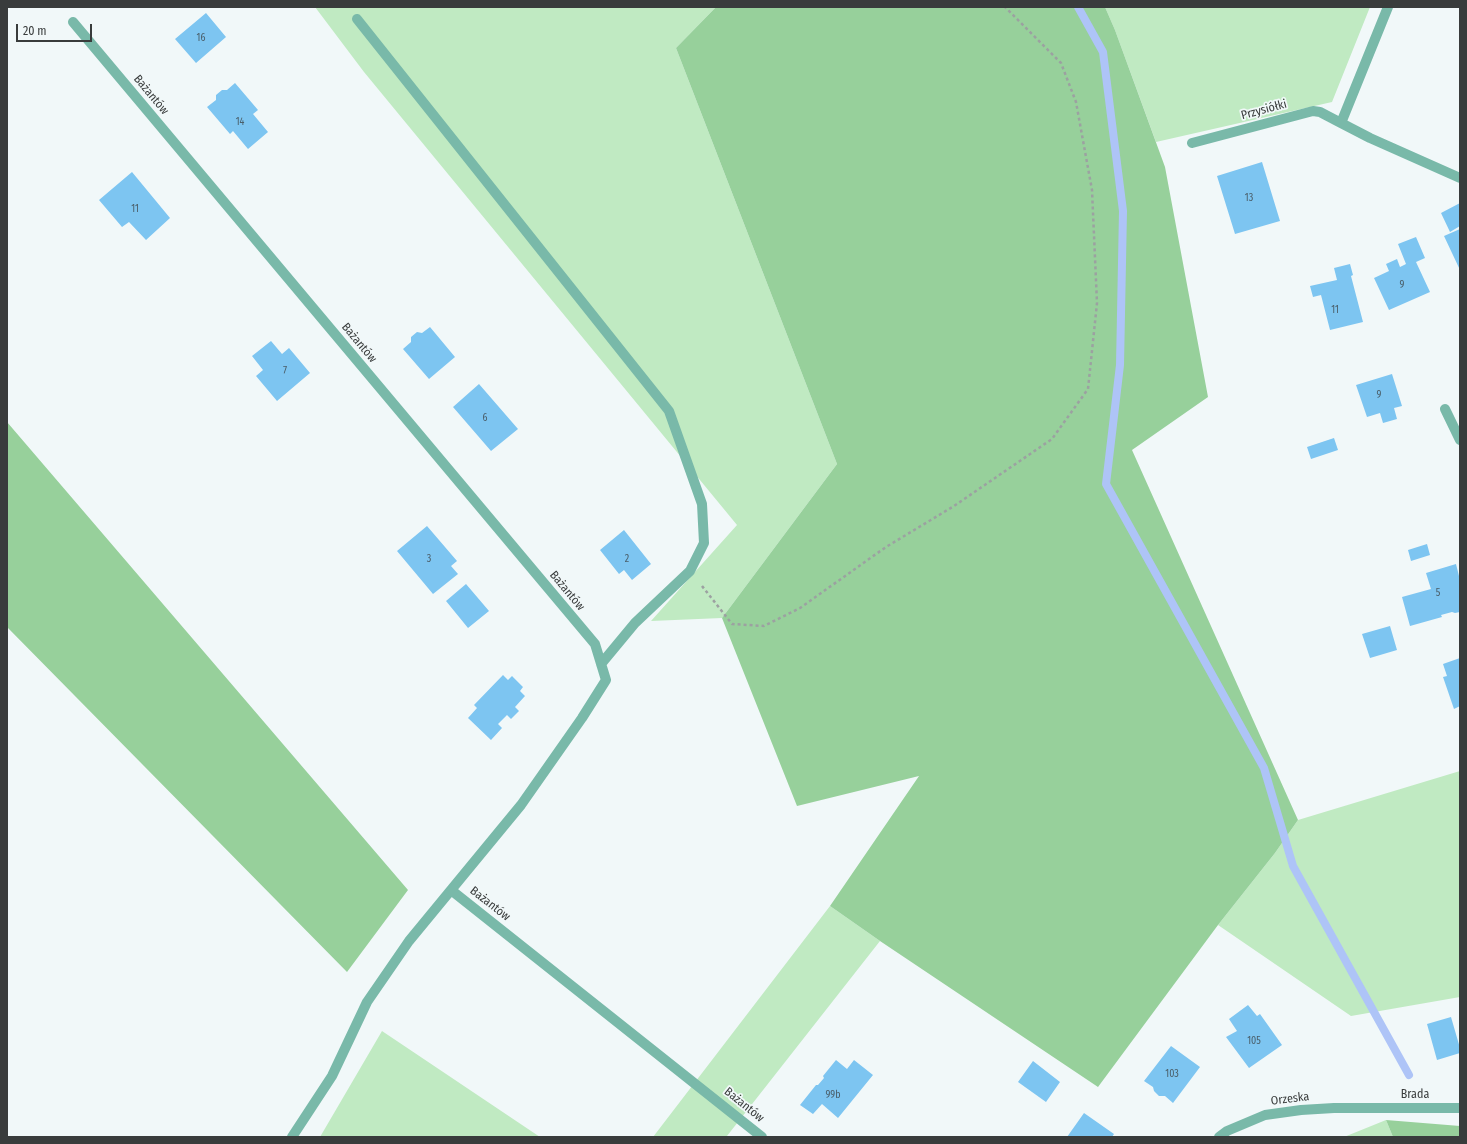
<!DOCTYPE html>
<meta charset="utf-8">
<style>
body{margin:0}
#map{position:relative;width:1467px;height:1144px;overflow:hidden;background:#f1f8f9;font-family:"Fira Sans Condensed",sans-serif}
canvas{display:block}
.frame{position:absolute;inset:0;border:8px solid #393c3c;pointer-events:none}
.scale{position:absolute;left:16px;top:24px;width:76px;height:18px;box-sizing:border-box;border:2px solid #393c3c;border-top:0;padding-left:5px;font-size:12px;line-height:14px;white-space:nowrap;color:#393c3c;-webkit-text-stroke:3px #f1f8f9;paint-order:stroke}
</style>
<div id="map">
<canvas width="1467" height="1144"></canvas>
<div class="frame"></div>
<div class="scale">20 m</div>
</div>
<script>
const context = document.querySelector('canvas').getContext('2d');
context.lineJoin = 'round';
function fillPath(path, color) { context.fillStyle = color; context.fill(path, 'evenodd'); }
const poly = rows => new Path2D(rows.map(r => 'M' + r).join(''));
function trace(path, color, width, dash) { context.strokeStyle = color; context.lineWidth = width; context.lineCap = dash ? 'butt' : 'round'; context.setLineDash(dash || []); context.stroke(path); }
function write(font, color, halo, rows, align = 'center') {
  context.font = font + ' "Fira Sans Condensed",sans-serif'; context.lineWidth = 3.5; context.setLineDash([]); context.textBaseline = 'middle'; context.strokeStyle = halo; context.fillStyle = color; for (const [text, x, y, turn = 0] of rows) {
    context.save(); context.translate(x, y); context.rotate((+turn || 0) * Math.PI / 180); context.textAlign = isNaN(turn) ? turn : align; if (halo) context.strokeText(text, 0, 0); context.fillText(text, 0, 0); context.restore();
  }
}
fillPath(poly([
 [315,7,716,7,676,48,837,464,722,618,651,621,737,525,364,72],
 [1105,7,1370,7,1332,102,1156,142,1115,30],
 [1460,771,1460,997,1351,1016,1218,925,1275,853,1298,820],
 [830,906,880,941,727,1136,727,1137,653,1137],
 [382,1031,540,1137,320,1137],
 [1386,1120,1393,1137,1344,1137]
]), '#c0eac2');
fillPath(poly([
 [716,7,1105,7,1115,30,1165,167,1208,397,1132,450,1298,820,1275,853,1218,925,1098,1087,880,941,830,906,919,776,797,806,722,618,837,464,676,48],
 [7,422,408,890,347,972,7,627],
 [1386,1120,1460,1126,1460,1137,1393,1137]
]), '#97d09b');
trace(poly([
 [1078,7,1103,52,1123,211,1120,365,1106,484,1264,768,1293,866,1409,1075]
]), '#aec4f7', 8);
fillPath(poly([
 [206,13,226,37,196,63,175,39],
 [235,83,258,110,253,114,268,132,248,149,233,131,230,134,207,107,216,100,216,95,222,90,227,90],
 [1262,162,1280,221,1235,234,1217,176],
 [132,172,170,218,146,240,129,222,122,227,99,200],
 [1460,203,1460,226,1450,232,1441,213],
 [1460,229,1460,270,1444,236],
 [1416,237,1425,258,1416,262,1430,292,1389,310,1374,278,1389,271,1386,264,1397,259,1400,267,1406,264,1398,244],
 [1350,264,1353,275,1351,276,1363,322,1330,330,1321,295,1313,297,1310,286,1337,280,1334,268],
 [430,327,455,357,429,379,403,349,411,342,411,337,417,332,422,333],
 [271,341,282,354,289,348,310,373,277,401,256,376,263,370,252,356],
 [1392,374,1402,406,1394,408,1397,419,1383,423,1380,413,1367,417,1356,385],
 [479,384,518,429,491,451,453,407],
 [1334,438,1338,450,1311,459,1307,447],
 [427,526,457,561,451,566,458,574,433,594,397,551],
 [624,530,651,564,632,580,624,570,619,574,600,550],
 [1427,544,1430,555,1411,561,1408,550],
 [1456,564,1460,580,1460,612,1455,613,1452,612,1441,615,1442,617,1410,626,1402,597,1431,589,1426,573],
 [466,584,489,611,468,628,446,601],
 [1390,626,1397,650,1370,658,1362,634],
 [1460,658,1460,706,1454,709,1443,677,1447,676,1443,664],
 [503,675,508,680,512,676,523,687,520,691,525,696,515,707,519,711,511,719,507,715,498,724,502,728,491,740,468,718,477,708,474,705],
 [1248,1005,1257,1016,1260,1014,1282,1045,1249,1068,1226,1037,1237,1031,1229,1019],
 [1451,1017,1460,1048,1460,1053,1437,1060,1427,1024],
 [1171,1046,1200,1067,1173,1103,1165,1096,1159,1096,1154,1091,1153,1087,1144,1081],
 [836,1060,847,1069,854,1060,873,1075,838,1118,822,1104,813,1114,800,1105,816,1085,818,1085,824,1078,823,1076],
 [1033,1061,1060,1082,1046,1102,1018,1082],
 [1084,1113,1114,1134,1112,1137,1067,1137]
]), '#7dc5f1');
trace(poly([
 [702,586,732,624,764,626,800,608,886,547,954,506,1052,439,1088,389,1097,303,1092,190,1076,102,1061,63,1005,7]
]), '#9ca1a1', 2.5, [3, 3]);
trace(poly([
 [1388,7,1341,123,1370,138,1460,178],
 [357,19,669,411,702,504,704,543,690,571,635,623,601,664],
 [73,22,595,644,606,680,582,718,521,805,451,890,762,1137],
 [1192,143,1313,111,1320,112,1341,123],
 [1445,409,1460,440],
 [292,1137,332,1076,367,1002,409,941,451,890],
 [1219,1137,1227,1131,1265,1115,1301,1110,1334,1108,1460,1108]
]), '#79b9a9', 10);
write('10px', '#4a5e69', null, [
 ["16",201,38],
 ["14",240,122],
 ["13",1249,198],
 ["11",135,209],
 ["9",1402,285],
 ["11",1335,310],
 ["7",285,371],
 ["9",1379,395],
 ["6",485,418],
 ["3",429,559],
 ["2",627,559],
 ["5",1438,593],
 ["105",1254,1041],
 ["103",1172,1074],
 ["99b",833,1095]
]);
write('12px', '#393c3c', '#f1f8f9', [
 ["Bażantów",151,95,50],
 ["Przysiółki",1264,110,-15],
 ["Bażantów",359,343,50],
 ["Bażantów",567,591,50],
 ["Bażantów",490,904,38],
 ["Brada",1415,1095],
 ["Orzeska",1290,1099,-7],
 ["Bażantów",744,1105,39]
]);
</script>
